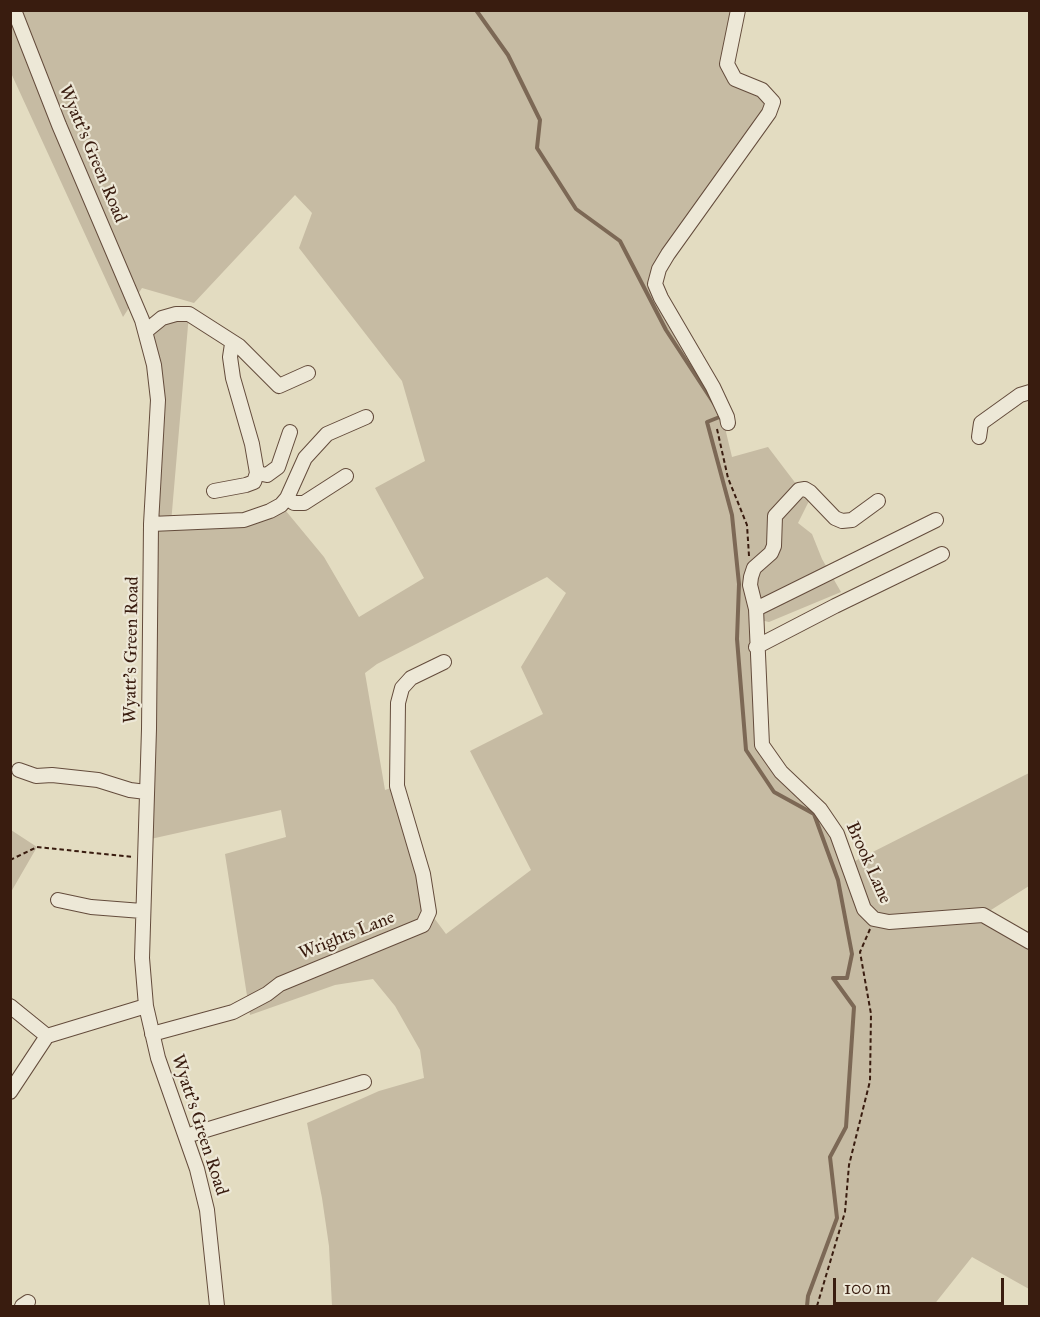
<!DOCTYPE html>
<style>
body{margin:0}
#map{position:relative;width:1040px;height:1317px;overflow:hidden;background:#e3dcc1;font-family:"IM FELL Great Primer",serif}
canvas{display:block}
.frame{position:absolute;inset:0;border:12px solid #391c0f;pointer-events:none}
.scale{position:absolute;left:833px;top:1278px;width:171px;height:27px;box-sizing:border-box;border:3px solid #391c0f;border-top:0;padding-left:8px;font-size:18px;line-height:21px;white-space:nowrap;color:#391c0f;-webkit-text-stroke:4px #ede8d7;paint-order:stroke}
</style>
<div id="map">
<canvas width="1040" height="1317"></canvas>
<div class="frame"></div>
<div class="scale">100 m</div>
</div>
<script>
const context = document.querySelector('canvas').getContext('2d');
context.lineJoin = 'round';
function fillPath(path, color) { context.fillStyle = color; context.fill(path, 'evenodd'); }
const poly = rows => new Path2D(rows.map(r => 'M' + r).join(''));
function trace(path, color, width, dash) { context.strokeStyle = color; context.lineWidth = width; context.lineCap = dash ? 'butt' : 'round'; context.setLineDash(dash || []); context.stroke(path); }
function write(font, color, halo, rows, align = 'center') {
  context.font = font + ' "IM FELL Great Primer",serif'; context.lineWidth = 4.5; context.setLineDash([]); context.textBaseline = 'middle'; context.strokeStyle = halo; context.fillStyle = color; for (const [text, x, y, turn = 0] of rows) {
    context.save(); context.translate(x, y); context.rotate((+turn || 0) * Math.PI / 180); context.textAlign = isNaN(turn) ? turn : align; if (halo) context.strokeText(text, 0, 0); context.fillText(text, 0, 0); context.restore();
  }
}
fillPath(poly([
 [10,11,738,11,727,64,773,102,655,284,728,423,726,432,732,457,768,447,809,501,798,523,812,534,822,559,841,592,769,622,760,620,767,641,756,648,763,745,820,809,849,864,1029,773,1029,886,983,915,1029,942,1029,1289,972,1257,933,1306,332,1306,329,1246,322,1198,307,1123,379,1091,424,1078,420,1050,395,1006,373,979,335,985,250,1015,225,854,286,837,281,810,146,840,158,400,146,331,189,314,171,523,244,520,281,505,324,557,359,617,424,578,375,488,425,461,402,381,299,248,312,213,295,195,194,303,142,288,123,317,11,73],
 [547,577,566,593,521,667,543,714,470,751,531,870,446,934,429,911,397,786,385,790,365,673,377,664],
 [11,830,37,847,11,892]
]), '#c6bba3');
trace(poly([
 [476,10,508,55,540,120,537,148,576,209,620,241,666,330,715,405],
 [722,416,707,422,732,515,739,584,737,639,746,750,774,792,814,814,838,880,852,954,847,978,833,978,854,1007,846,1127,830,1157,837,1218,808,1296,807,1306]
]), '#7c6855', 4);
const minor = poly([
 [14,10,59,125,142,320,154,365,158,400,151,524,149,729,142,958,146,1006,158,1058,197,1169,207,1210,217,1306],
 [146,331,162,318,176,314,189,314,239,346,279,386,308,373],
 [728,423,727,417,713,387,661,298,655,284,659,269,668,254,769,113,773,102,762,90,735,79,727,64,738,10],
 [979,437,981,423,1020,395,1030,392],
 [257,473,267,475,278,467,290,432],
 [214,491,246,485,254,482,257,473,252,444,233,378,230,357,232,344],
 [287,498,294,503,304,503,346,476],
 [878,501,852,520,842,521,835,518,810,492,805,489,799,490,775,516,774,546,771,553,754,568,751,577,750,585,756,609,762,745,781,772,820,809,837,834,864,909,874,919,889,922,983,915,1030,942],
 [151,524,244,520,270,511,281,505,287,498,305,458,327,434,366,417],
 [756,609,936,520],
 [756,647,835,606,942,554],
 [19,770,36,776,52,775,98,780,130,790,146,792],
 [58,900,91,907,142,911],
 [10,1006,47,1036],
 [152,1034,233,1012,267,994,280,984,423,925,429,912,423,874,397,786,398,703,402,688,411,678,444,662],
 [10,1092,47,1036,146,1006],
 [186,1136,364,1082],
 [22,1306,28,1302]
]);
trace(minor, '#644c3c', 16);
trace(poly([
 [717,429,728,478,747,525,749,556],
 [10,860,37,847,133,857],
 [817,1306,845,1212,849,1165,870,1081,871,1014,860,952,870,929]
]), '#391c0f', 2, [4.5, 3]);
trace(minor, '#ede8d7', 14);
write('18px', '#391c0f', '#ede8d7', [
 ["Wyatt's Green Road",92,154,67],
 ["Wyatt's Green Road",132,650,-89],
 ["Brook Lane",868,863,66],
 ["Wrights Lane",347,936,-22],
 ["Wyatt's Green Road",199,1125,72]
]);
</script>
